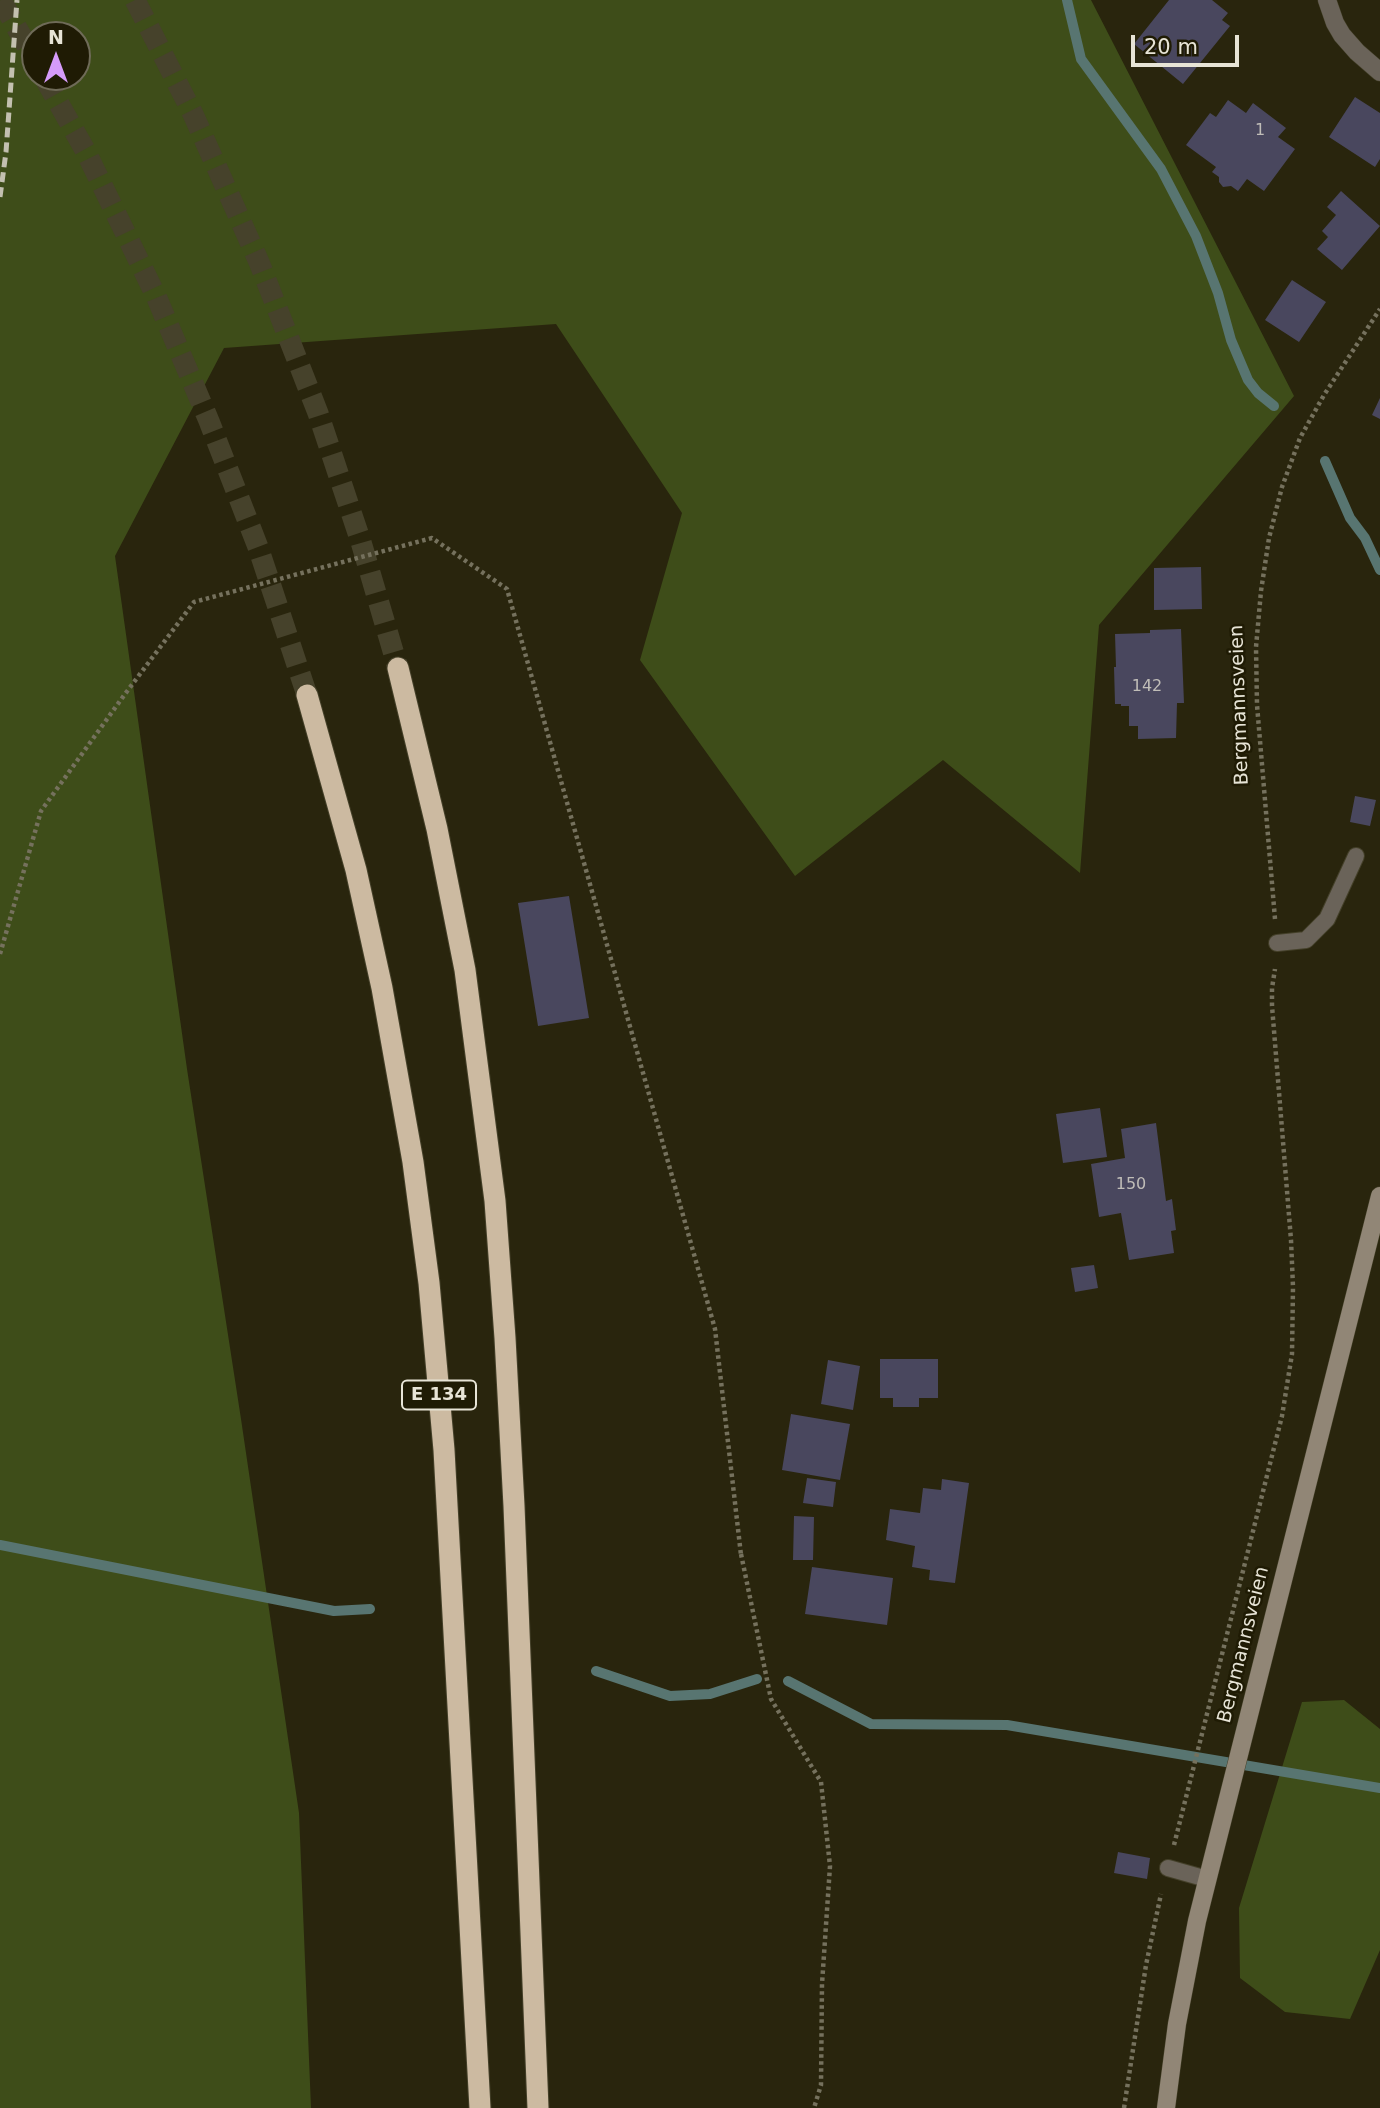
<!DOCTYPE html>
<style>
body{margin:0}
#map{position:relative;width:1380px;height:2108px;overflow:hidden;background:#29250d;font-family:"DejaVu Sans",sans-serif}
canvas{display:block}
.north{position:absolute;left:21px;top:21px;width:70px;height:70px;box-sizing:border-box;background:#1f1b04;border:2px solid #6f6b58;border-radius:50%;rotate:0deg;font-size:19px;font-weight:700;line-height:28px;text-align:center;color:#e7e4d6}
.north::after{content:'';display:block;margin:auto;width:24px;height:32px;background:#d59bfa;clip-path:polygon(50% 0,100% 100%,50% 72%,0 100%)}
.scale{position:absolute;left:1131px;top:35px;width:108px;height:32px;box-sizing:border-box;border:4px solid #e7e4d6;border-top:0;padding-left:9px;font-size:21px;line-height:24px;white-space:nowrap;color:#e7e4d6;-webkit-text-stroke:5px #1f1b04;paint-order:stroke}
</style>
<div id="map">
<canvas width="1380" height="2108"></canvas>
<div class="north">N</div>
<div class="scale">20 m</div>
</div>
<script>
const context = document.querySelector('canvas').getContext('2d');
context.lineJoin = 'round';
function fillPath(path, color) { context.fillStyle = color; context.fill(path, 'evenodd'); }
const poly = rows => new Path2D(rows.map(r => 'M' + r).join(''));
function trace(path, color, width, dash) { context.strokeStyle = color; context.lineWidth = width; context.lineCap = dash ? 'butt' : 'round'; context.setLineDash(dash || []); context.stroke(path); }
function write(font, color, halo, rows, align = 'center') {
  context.font = font + ' "DejaVu Sans",sans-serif'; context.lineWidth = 5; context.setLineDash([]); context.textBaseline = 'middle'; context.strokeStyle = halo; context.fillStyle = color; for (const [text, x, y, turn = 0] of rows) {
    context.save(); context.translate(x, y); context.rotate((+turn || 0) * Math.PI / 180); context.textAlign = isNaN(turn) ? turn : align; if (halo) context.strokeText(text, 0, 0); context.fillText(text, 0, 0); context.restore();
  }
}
fillPath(poly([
 [0,0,1091,0,1294,396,1099,625,1080,873,943,760,795,876,640,660,682,513,556,324,224,348,115,556,187,1069,241,1419,299,1813,311,2108,0,2108],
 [77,35,77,77,35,77,35,35],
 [1344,1700,1380,1729,1380,1950,1350,2019,1285,2012,1240,1978,1239,1908,1302,1702]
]), '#3e4d19');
trace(poly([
 [1067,0,1081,59,1161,169,1196,236,1218,293,1231,340,1248,380,1258,393,1274,406],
 [1325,461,1350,518,1365,538,1380,570],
 [0,1545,334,1611,370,1609],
 [596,1671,670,1696,710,1694,757,1679],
 [788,1681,871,1724,1007,1725,1380,1788]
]), '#587571', 10);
fillPath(poly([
 [1169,0,1212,0,1228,13,1222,20,1230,26,1183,84,1134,44],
 [1355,97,1380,113,1380,159,1375,167,1329,137],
 [1228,100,1246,113,1253,103,1286,128,1278,137,1295,149,1264,191,1247,179,1238,191,1231,186,1223,187,1219,182,1219,177,1212,172,1216,167,1186,145,1210,113,1216,117],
 [1341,191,1380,226,1342,270,1317,249,1328,237,1322,231,1336,215,1327,207],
 [1292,280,1326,302,1299,342,1265,320],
 [1380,398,1380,419,1372,415],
 [1201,567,1202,609,1154,610,1154,568],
 [1181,629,1184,703,1177,703,1176,738,1138,739,1138,726,1129,726,1129,706,1121,706,1121,704,1115,704,1114,667,1116,667,1115,634,1150,633,1150,630],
 [1355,796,1376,800,1370,826,1350,822],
 [569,896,589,1018,538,1026,518,903],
 [1100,1108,1107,1157,1063,1163,1056,1114],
 [1156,1123,1166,1201,1172,1199,1176,1230,1171,1231,1174,1253,1129,1260,1121,1213,1099,1217,1091,1164,1125,1158,1121,1129],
 [1094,1265,1098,1288,1075,1292,1071,1268],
 [880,1359,938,1359,938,1398,919,1398,919,1407,893,1407,893,1398,880,1398],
 [828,1360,860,1366,853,1410,821,1404],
 [791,1414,850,1424,840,1480,782,1470],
 [807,1478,836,1482,833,1507,803,1503],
 [942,1479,969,1483,955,1583,929,1580,930,1570,912,1567,915,1546,886,1540,890,1509,920,1513,923,1488,941,1490],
 [794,1516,814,1517,813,1560,793,1560],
 [812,1567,893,1578,887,1625,805,1614],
 [1118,1852,1150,1858,1147,1879,1114,1873]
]), '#49475e');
trace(poly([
 [1,0,35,60],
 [135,0,193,114,259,262,318,413,361,542,398,668],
 [44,77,85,150,156,296,209,421,258,547,307,695]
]), '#46422b', 21, [21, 10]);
const lane = poly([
 [1277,943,1306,940,1327,919,1356,856],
 [1168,1868,1207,1879]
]);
const street = poly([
 [1327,0,1335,23,1342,35,1357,52,1380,72]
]);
const secondary = poly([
 [1166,2108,1177,2024,1197,1921,1380,1196]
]);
const highway = poly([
 [398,668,437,829,465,970,495,1201,505,1338,514,1506,538,2108],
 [307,695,356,870,382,988,413,1162,429,1283,444,1450,480,2108]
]);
trace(lane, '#444029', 18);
trace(street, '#444029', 19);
trace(secondary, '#444029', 19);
trace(highway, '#444029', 23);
trace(poly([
 [1275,919,1257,705,1256,647,1261,591,1269,538,1282,487,1300,438,1324,395,1380,309],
 [0,954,41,811,125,694,194,602,432,538,507,589,715,1329,741,1555],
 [741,1554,771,1699,821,1782,830,1866,822,1984,821,2085,814,2108],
 [1174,1845,1282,1416,1292,1354,1293,1287,1291,1240,1272,1006,1272,988,1275,969],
 [1124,2108,1146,1965,1161,1894]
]), '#75715d', 4.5, [3.5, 3.5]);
trace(lane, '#6a6359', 16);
trace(street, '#6a6359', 18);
trace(secondary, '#918676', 18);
trace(highway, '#ccbaa1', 21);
trace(poly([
 [0,197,6,152,17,0]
]), '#c3c0b0', 5, [10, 5]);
write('16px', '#c0bdb8', null, [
 ["1",1260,131],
 ["142",1147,687],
 ["150",1131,1185]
]);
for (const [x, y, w] of [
 [439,1395,74]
]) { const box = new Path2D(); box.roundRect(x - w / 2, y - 14.5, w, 29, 5); context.fillStyle = '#1f1b04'; context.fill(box); trace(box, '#e7e4d6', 2); }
write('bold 18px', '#e7e4d6', null, [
 ["E 134",439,1395]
]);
write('19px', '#e7e4d6', '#1f1b04', [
 ["Bergmannsveien",1240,705,-92],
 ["Bergmannsveien",1244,1645,-76]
]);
</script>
